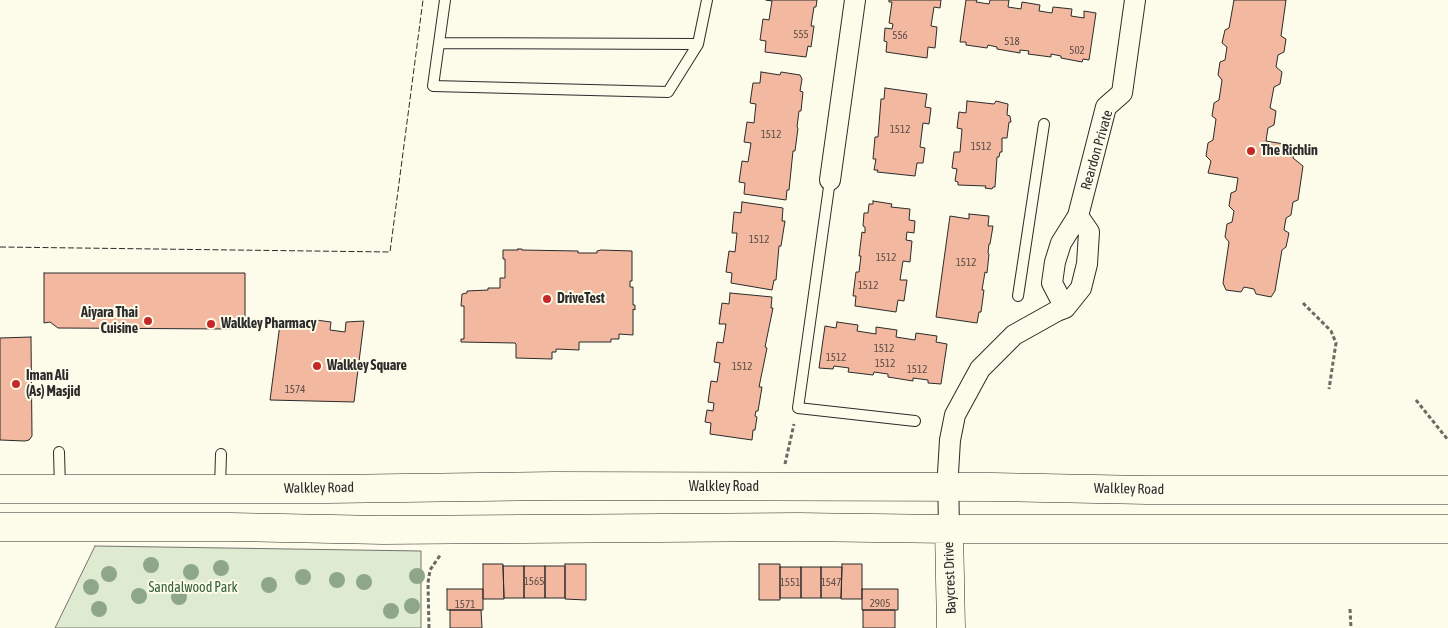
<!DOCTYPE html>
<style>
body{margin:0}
canvas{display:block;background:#fdfbea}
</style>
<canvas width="1448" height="628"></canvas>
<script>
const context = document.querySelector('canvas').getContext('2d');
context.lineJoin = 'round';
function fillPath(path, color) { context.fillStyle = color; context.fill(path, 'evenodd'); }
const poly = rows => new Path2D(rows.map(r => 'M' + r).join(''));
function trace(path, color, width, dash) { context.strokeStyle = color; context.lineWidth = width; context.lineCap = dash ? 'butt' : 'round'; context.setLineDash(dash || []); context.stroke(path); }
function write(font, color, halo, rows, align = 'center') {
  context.font = font + ' "Asap Condensed",sans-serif'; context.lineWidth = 4; context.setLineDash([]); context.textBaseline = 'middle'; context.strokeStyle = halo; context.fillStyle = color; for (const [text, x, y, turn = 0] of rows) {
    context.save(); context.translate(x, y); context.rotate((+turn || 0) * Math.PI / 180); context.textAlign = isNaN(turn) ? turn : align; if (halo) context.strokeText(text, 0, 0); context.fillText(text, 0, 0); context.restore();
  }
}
const green = poly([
 [95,546,421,551,421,628,55,628,95,546]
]);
fillPath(green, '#deebd1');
trace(green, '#74746e', 1);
const building = poly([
 [766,0,817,0,816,7,814,7,811,26,814,26,811,47,808,46,806,57,765,52,766,41,760,40,763,19,769,20,772,1,766,0],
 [889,0,941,0,940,8,934,7,931,26,937,27,935,48,928,47,927,58,886,52,887,42,884,41,885,28,892,29,893,24,889,23,892,2,889,2,889,0],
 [966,0,977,0,976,2,989,4,990,0,1009,0,1008,7,1021,9,1022,2,1040,5,1039,11,1052,13,1053,7,1072,9,1071,16,1084,18,1084,11,1096,13,1089,60,1083,59,1082,62,1061,58,1061,56,1051,54,1051,57,1028,54,1029,51,1020,50,1020,53,997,49,997,47,988,45,987,48,966,45,966,42,960,42,966,0],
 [1234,0,1286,0,1281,36,1286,39,1284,52,1278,55,1276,67,1282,72,1280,84,1274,87,1270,108,1276,111,1274,125,1268,128,1266,141,1296,146,1293,158,1303,166,1298,200,1293,202,1291,215,1286,218,1284,230,1289,233,1286,247,1282,250,1275,291,1271,297,1256,294,1254,289,1244,287,1241,292,1226,290,1223,283,1229,242,1225,237,1227,224,1232,222,1234,211,1229,206,1231,193,1236,191,1238,178,1208,173,1211,161,1206,156,1208,143,1213,140,1216,119,1212,116,1214,103,1219,100,1222,80,1218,75,1220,62,1225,60,1227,47,1222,43,1225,30,1229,28,1234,0],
 [761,72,780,75,781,72,800,75,802,79,800,91,803,92,801,111,799,111,797,127,798,128,795,151,793,151,789,190,787,190,786,200,744,194,745,183,739,182,742,161,748,162,751,143,744,142,747,122,754,123,756,104,750,103,753,83,760,83,761,72],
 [885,88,927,94,925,107,931,108,929,124,923,123,920,147,925,148,923,163,917,163,915,176,877,172,878,170,874,170,876,159,873,159,875,137,878,137,881,99,884,99,885,88],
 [967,101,994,104,996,101,1008,104,1007,115,1010,116,1011,122,1009,122,1007,138,1002,138,1002,152,1000,152,999,157,997,157,995,187,993,187,992,189,985,188,986,186,958,185,958,182,955,181,957,169,952,168,954,152,960,152,962,129,957,128,959,112,966,113,967,101],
 [873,201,892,204,891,207,910,209,909,220,915,221,914,233,907,232,906,240,912,241,910,262,903,261,900,280,907,280,904,301,898,300,896,312,855,306,856,296,853,296,856,272,859,272,861,256,859,256,862,232,865,233,865,227,863,226,864,213,868,213,869,204,873,204,873,201],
 [742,202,783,208,782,221,785,221,781,246,779,246,776,280,774,280,772,290,731,283,732,273,726,272,729,251,735,252,737,233,732,233,734,212,741,213,742,202],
 [969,214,989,216,988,226,993,226,990,244,989,244,988,253,989,254,987,273,985,272,982,290,984,290,981,312,979,312,977,323,936,317,950,216,969,219,969,214],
 [518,249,522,249,522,250,578,251,578,253,597,253,597,251,601,250,632,251,632,281,630,281,630,287,633,287,633,305,635,305,635,310,633,309,633,335,619,334,619,339,611,339,611,342,579,342,579,350,556,349,556,352,552,352,552,359,516,358,516,344,515,343,461,342,461,339,464,339,464,306,461,306,462,294,467,293,467,291,488,290,488,288,500,288,500,278,505,278,505,259,503,259,503,250,518,250,518,249],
 [44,273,245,273,245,323,239,322,231,329,58,328,50,322,44,323,44,273],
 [730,293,772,297,771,308,773,308,765,347,767,348,759,387,762,387,758,411,756,411,755,416,757,417,755,430,753,430,752,440,710,434,711,423,705,422,707,410,713,411,714,403,708,402,711,381,717,382,720,363,714,362,717,342,723,343,726,324,719,324,722,303,729,304,730,293],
 [316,320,331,322,330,330,345,332,346,322,364,321,354,402,270,400,280,324,315,328,316,320],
 [837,322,858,325,857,331,876,334,876,327,897,330,896,337,915,340,916,333,937,336,936,342,947,344,941,384,928,383,928,380,913,378,913,381,888,377,888,374,874,372,873,375,848,372,849,368,834,366,833,369,819,368,825,326,836,328,837,322],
 [31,337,32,436,29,440,25,441,0,440,0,338,31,337],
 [483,564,503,564,504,599,483,599,483,564],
 [565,564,586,564,586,600,565,599,565,564],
 [759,564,780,564,780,600,759,600,759,564],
 [842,564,862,564,862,599,841,599,842,564],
 [503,566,524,566,524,598,504,598,503,566],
 [524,566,545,566,545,598,524,598,524,566],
 [545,566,565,566,565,598,545,598,545,566],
 [780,567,801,567,801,598,780,598,780,567],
 [801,567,821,567,821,598,801,598,801,567],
 [821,567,842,567,841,598,821,598,821,567],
 [447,589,483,589,483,610,447,610,447,589],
 [862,589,898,589,898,610,862,610,862,589],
 [450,610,481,610,482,628,450,628,450,610],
 [863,610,895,610,895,628,863,628,863,610]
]);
fillPath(building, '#f2b8a0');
trace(building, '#2b2b2b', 1);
const lane = poly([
 [445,0,433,86,668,92,698,44,707,0],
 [439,43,698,44],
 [830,180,798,408,915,421],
 [1018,296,1044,124],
 [59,452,60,488],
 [220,488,221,454]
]);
const street = poly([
 [830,180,855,0],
 [1078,216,1106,107,1122,93,1135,0],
 [949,529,948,473,950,440,955,415,980,369,1014,335,1057,311,1065,308,1081,288,1087,264,1089,232,1078,216,1061,243,1055,262,1052,283,1065,308]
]);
const secondary = poly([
 [0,489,328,489,555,486,992,487,1147,490,1448,490],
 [0,527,231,527,383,530,798,527,949,529,1448,529],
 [949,529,951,628]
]);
trace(lane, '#2b2b2b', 12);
trace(street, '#2b2b2b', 22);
trace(secondary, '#2b2b2b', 29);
trace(poly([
 [1303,303,1331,331,1336,343,1329,389],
 [1416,400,1448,440],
 [785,464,794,424],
 [1350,609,1351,628],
 [429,628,428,583,430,570,441,554]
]), '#6a6964', 3, [4, 2.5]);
trace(lane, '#fdfbea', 10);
trace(street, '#fdfbea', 20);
trace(secondary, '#fdfbea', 28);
trace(poly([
 [0,247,390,252,423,0]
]), '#2b2b2b', 1, [6, 2.5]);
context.fillStyle = '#8ea78a';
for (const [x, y] of [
 [151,565],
 [221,568],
 [191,572],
 [109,574],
 [417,576],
 [303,577],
 [337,580],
 [364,582],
 [269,585],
 [91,587],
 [139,596],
 [179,597],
 [412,606],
 [99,609],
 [391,611]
]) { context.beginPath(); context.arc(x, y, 8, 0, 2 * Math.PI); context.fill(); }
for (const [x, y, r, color] of [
 [1251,151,5,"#c62828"],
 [547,299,5,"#c62828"],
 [148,321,5,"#c62828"],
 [211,324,5,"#c62828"],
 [317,366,5,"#c62828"],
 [16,384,5,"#c62828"]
]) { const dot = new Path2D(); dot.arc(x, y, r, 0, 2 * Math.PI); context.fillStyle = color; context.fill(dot); trace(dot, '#fdfbea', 2); }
write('11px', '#5d4e48', null, [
 ["555",801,35],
 ["556",900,36],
 ["518",1012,42],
 ["502",1077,51],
 ["1512",900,130],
 ["1512",771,135],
 ["1512",981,147],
 ["1512",759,240],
 ["1512",886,258],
 ["1512",966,263],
 ["1512",868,286],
 ["1512",884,349],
 ["1512",836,358],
 ["1512",885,364],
 ["1512",742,367],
 ["1512",917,370],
 ["1574",295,390],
 ["1565",534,582],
 ["1551",790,583],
 ["1547",831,583],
 ["2905",880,604],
 ["1571",465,605]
]);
write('14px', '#2b2b2b', '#fdfbea', [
 ["Reardon Private",1097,150,-74],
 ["Walkley Road",724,487],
 ["Walkley Road",319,488,-1],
 ["Walkley Road",1129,489,1],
 ["Baycrest Drive",950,578,-92]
]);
write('bold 14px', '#2b2b2b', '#fdfbea', [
 ["The Richlin",1261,151],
 ["DriveTest",557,299],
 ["Aiyara Thai",138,313,"right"],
 ["Cuisine",138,329,"right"],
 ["Walkley Pharmacy",221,324],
 ["Walkley Square",327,366],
 ["Iman Ali",26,376],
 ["(As) Masjid",26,392]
], 'left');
write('14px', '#34623c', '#fdfbea', [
 ["Sandalwood Park",193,588]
]);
</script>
